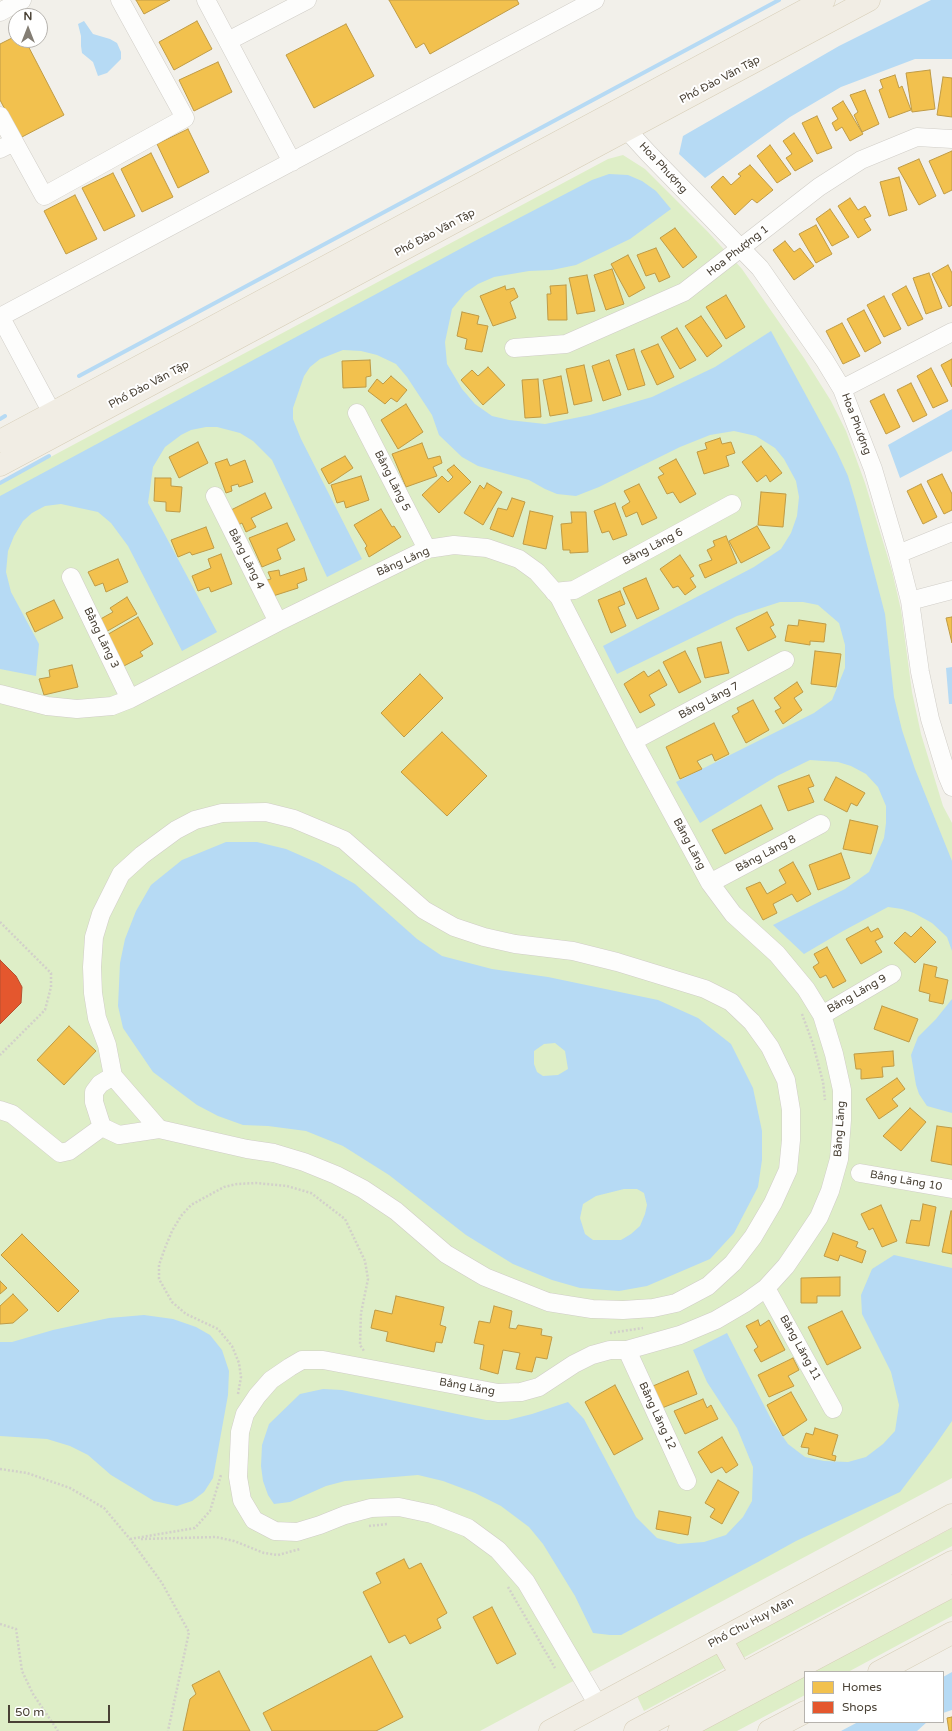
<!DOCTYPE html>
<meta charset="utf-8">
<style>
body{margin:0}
#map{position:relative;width:952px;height:1731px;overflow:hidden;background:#f2f0ea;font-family:"Varela Round",sans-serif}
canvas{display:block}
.legend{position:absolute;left:804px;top:1671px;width:140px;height:52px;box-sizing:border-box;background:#fff;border:1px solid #b6b3ae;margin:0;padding:5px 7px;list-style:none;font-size:12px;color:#494135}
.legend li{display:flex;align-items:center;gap:8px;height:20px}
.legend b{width:20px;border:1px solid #b6b3ae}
.north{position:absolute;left:8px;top:8px;width:40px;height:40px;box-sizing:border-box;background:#fff;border:1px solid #b6b3ae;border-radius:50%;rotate:0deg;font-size:11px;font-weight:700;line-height:16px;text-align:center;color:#494135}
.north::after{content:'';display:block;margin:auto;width:14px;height:18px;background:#847e74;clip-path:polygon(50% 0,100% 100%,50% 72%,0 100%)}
.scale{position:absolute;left:8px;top:1705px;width:102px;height:18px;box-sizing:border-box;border:2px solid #494135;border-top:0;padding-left:5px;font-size:12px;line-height:14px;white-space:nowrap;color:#494135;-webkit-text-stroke:3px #fff;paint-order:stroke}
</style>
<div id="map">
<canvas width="952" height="1731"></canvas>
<ul class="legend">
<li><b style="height:11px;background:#f2c14e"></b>Homes</li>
<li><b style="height:11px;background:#e4572e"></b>Shops</li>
</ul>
<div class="north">N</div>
<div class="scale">50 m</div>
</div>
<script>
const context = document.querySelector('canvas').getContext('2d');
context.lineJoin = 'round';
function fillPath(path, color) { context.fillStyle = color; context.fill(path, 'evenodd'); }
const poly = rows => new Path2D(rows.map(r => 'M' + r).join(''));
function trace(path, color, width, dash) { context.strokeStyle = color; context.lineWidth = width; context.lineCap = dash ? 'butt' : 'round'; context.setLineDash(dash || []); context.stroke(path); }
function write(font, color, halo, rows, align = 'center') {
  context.font = font + ' "Varela Round",sans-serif'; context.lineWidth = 4; context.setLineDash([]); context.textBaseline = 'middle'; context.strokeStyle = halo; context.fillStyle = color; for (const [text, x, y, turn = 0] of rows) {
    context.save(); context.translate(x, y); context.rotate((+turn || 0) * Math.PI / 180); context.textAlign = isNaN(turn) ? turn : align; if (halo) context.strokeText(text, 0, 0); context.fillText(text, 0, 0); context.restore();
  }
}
fillPath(poly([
 [623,155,645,169,708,232,742,269,804,358,831,401,846,431,865,483,892,571,901,610,912,692,921,734,943,806,952,823,952,1478,480,1731,0,1731,0,484,608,159],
 [952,1528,952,1546,644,1711,637,1696],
 [952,1597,952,1616,848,1672,813,1672],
 [805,1676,805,1695,737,1731,702,1731]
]), '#deeec7');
fillPath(poly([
 [931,0,952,0,952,59,915,59,841,87,790,117,705,178,679,154,683,136,839,46],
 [84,21,93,34,110,39,117,43,121,52,121,59,107,73,98,76,93,62,82,53,81,46,81,36,78,24],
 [609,174,628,175,642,181,656,191,671,209,630,239,576,265,552,270,529,271,494,277,478,284,465,293,452,309,445,342,447,364,462,389,475,404,492,416,509,420,545,424,590,415,652,397,715,367,771,331,837,452,848,476,856,503,885,614,894,697,902,730,915,769,952,861,952,951,947,937,932,923,914,913,902,909,888,907,843,931,804,954,773,925,845,889,869,872,884,838,886,823,886,806,878,787,866,774,851,766,838,762,810,760,777,776,700,823,676,782,814,713,832,700,845,668,845,645,839,623,818,605,803,602,780,602,737,616,617,674,603,646,754,567,781,549,791,533,797,516,799,497,796,481,784,459,775,448,756,436,734,431,710,435,680,447,599,487,576,496,557,494,545,489,529,480,478,466,462,457,439,435,432,415,407,377,396,364,377,355,361,351,343,350,320,359,310,367,304,376,293,408,293,419,301,439,362,559,327,577,272,460,253,441,240,433,217,427,206,427,191,430,181,435,165,447,153,467,148,503,217,632,182,651,128,546,111,523,98,512,61,504,45,506,32,513,23,521,14,536,8,551,6,572,11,592,39,644,36,676,0,669,0,496,473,242,592,180],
 [952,409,952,451,900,478,888,445],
 [952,667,952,704,949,704,946,668],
 [226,842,257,842,286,849,318,863,355,884,417,939,442,956,492,969,548,977,658,1000,698,1018,731,1044,753,1088,762,1131,762,1160,758,1187,734,1233,710,1259,647,1286,619,1291,580,1288,552,1280,513,1264,466,1235,389,1175,343,1146,306,1131,268,1126,243,1125,218,1116,197,1105,153,1072,123,1028,118,1006,120,963,125,939,136,911,151,885,182,860],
 [555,1043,565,1051,568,1069,558,1075,543,1076,537,1072,534,1064,534,1051,544,1044],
 [624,1189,637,1189,644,1193,647,1205,645,1214,640,1226,631,1234,621,1240,593,1240,585,1234,580,1218,583,1204,596,1196],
 [952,999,952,1113,927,1106,919,1094,916,1085,911,1055,918,1037,936,1019],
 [894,1255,952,1268,952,1421,934,1447,900,1492,796,1541,758,1562,621,1635,610,1635,593,1633,575,1596,543,1544,529,1527,501,1506,475,1493,443,1481,418,1475,345,1481,326,1486,290,1502,274,1504,268,1495,263,1481,261,1466,262,1445,269,1424,300,1394,323,1389,342,1390,486,1420,508,1420,532,1414,568,1402,584,1419,636,1517,657,1538,678,1544,704,1542,726,1535,743,1517,752,1501,753,1467,737,1428,707,1382,693,1350,727,1333,771,1419,781,1434,788,1444,805,1457,824,1461,848,1462,866,1457,883,1444,895,1431,899,1405,891,1372,862,1314,861,1295,872,1269],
 [144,1315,173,1319,196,1327,210,1335,222,1350,229,1371,228,1395,213,1478,204,1492,192,1501,177,1506,154,1501,111,1475,88,1455,70,1446,47,1439,0,1436,0,1342,12,1342,53,1330,109,1318],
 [952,1672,952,1710,943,1713,943,1677],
 [858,1722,927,1722,917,1731,841,1731]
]), '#b6daf4');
const homes = poly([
 [136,0,170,0,144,14,136,0],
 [389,0,517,0,519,4,430,54,424,43,416,48,389,0],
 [197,21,212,49,174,70,159,42,197,21],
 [346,24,374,76,314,108,286,55,346,24],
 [16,36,16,40,25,40,64,115,20,138,0,100,0,44,16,36],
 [218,62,232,92,194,111,179,80,218,62],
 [930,70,935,109,912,112,906,73,930,70],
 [895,75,899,88,902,86,911,110,889,118,879,90,883,88,880,80,895,75],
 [943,77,952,78,952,117,937,115,943,77],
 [865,90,879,124,862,132,854,115,858,112,850,95,865,90],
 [843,101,863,134,850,141,842,127,836,131,832,123,838,119,832,108,843,101],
 [817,116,832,148,817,154,802,123,817,116],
 [188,129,209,172,178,188,157,144,188,129],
 [794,133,813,161,795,171,786,158,792,154,783,141,794,133],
 [770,145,791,174,777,183,757,156,770,145],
 [952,151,952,190,944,194,929,161,952,151],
 [151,153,173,197,142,212,121,169,151,153],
 [919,159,936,196,919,205,898,168,919,159],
 [750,165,773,190,757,203,752,199,735,215,711,187,723,176,731,185,741,176,738,174,750,165],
 [113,173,135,216,104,231,82,188,113,173],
 [899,177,907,210,889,216,880,182,899,177],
 [75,195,97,239,66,254,44,211,75,195],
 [850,198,858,210,865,206,871,216,864,219,871,230,858,238,838,206,850,198],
 [830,209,849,237,832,246,816,219,830,209],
 [816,225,832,254,816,263,799,234,816,225],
 [675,228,697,257,683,268,660,238,675,228],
 [785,241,794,252,800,248,814,266,794,280,773,250,785,241],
 [656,248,670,277,659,282,655,273,646,276,637,255,656,248],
 [628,255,645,288,629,297,611,264,628,255],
 [948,265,952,273,952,305,949,307,932,274,948,265],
 [612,269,624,304,606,310,594,275,612,269],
 [929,273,942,308,926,314,913,278,929,273],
 [587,275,595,311,577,314,569,278,587,275],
 [566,285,567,320,548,320,547,294,551,294,550,286,566,285],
 [505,286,506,290,514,288,518,297,510,302,516,318,493,326,480,296,505,286],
 [906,286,923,319,908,326,892,294,906,286],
 [726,295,745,327,726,339,706,307,726,295],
 [884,296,901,329,884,337,867,305,884,296],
 [864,310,881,343,865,352,847,319,864,310],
 [462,312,479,316,477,324,488,326,482,352,465,349,467,339,457,336,462,312],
 [701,316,722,346,707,357,685,326,701,316],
 [842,323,860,356,843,364,826,331,842,323],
 [677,328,696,360,680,369,661,337,677,328],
 [658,344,674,377,657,385,641,351,658,344],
 [634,349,645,385,628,390,616,355,634,349],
 [952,359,952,387,941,365,952,359],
 [370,360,371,376,366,377,366,387,343,388,342,361,370,360],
 [609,360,621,395,603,401,592,366,609,360],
 [584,365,592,401,574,405,566,369,584,365],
 [488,367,505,385,483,405,461,380,472,370,478,376,488,367],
 [931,368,948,401,933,408,917,376,931,368],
 [391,376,407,390,397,402,391,398,385,404,368,391,377,379,383,384,391,376],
 [561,376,568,413,550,416,543,380,561,376],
 [538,379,541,417,525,418,522,380,538,379],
 [911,383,927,415,913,422,897,390,911,383],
 [884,394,900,427,886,434,870,401,884,394],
 [406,404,423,432,398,449,381,420,406,404],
 [720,438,722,444,731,442,735,453,726,456,729,466,704,474,697,452,707,449,705,443,720,438],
 [198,442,208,463,179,478,169,457,198,442],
 [422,443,428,459,440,456,442,463,433,467,437,476,406,487,392,454,422,443],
 [761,446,782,473,770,482,766,475,757,482,742,462,761,446],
 [345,456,353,468,329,484,321,469,345,456],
 [227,459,230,466,245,460,253,482,239,487,238,484,231,486,232,491,226,493,215,463,227,459],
 [676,459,696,494,680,503,673,492,667,494,658,477,664,474,659,468,676,459],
 [454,465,471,482,439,513,422,495,442,476,448,482,453,477,447,470,454,465],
 [942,474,952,494,952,510,944,514,927,481,942,474],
 [361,476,369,500,346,508,344,501,337,503,331,485,361,476],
 [155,478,171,478,171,486,182,487,180,512,166,511,166,502,154,501,155,478],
 [487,483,502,492,483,525,464,513,480,485,484,489,487,483],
 [639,484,657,518,642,525,637,512,626,517,622,507,630,502,624,491,639,484],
 [921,484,937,517,923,524,907,491,921,484],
 [761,492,786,494,783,527,758,525,761,492],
 [265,493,272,508,251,518,256,527,246,532,242,523,238,525,231,510,265,493],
 [512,498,525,502,513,537,490,529,498,508,507,510,512,498],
 [615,503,627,535,613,540,609,531,602,533,594,511,615,503],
 [381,509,392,527,394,526,401,537,369,557,365,548,367,546,354,525,381,509],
 [530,511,553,516,546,549,523,544,530,511],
 [571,512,586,512,588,552,570,553,570,550,563,550,561,524,572,523,571,512],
 [287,523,295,540,277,549,281,559,262,567,249,538,287,523],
 [757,526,770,548,741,563,729,541,757,526],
 [206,527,214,548,192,555,190,552,178,557,171,540,206,527],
 [726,536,737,563,705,578,699,565,712,560,707,550,715,546,713,541,726,536],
 [221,554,232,584,211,592,209,587,198,591,192,576,211,568,208,559,221,554],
 [680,555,694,576,690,578,696,587,685,595,678,586,673,588,660,569,680,555],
 [118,559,128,582,106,592,103,583,95,586,88,572,118,559],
 [304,568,307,580,297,584,298,588,273,596,267,580,271,579,268,572,279,570,280,576,304,568],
 [646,578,659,609,637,619,623,588,646,578],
 [620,591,625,604,618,607,626,626,611,633,598,600,620,591],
 [127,597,137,614,104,633,97,621,113,612,110,608,127,597],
 [54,600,63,618,35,632,26,613,54,600],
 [767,612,774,625,770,627,776,637,748,651,736,628,767,612],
 [138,617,153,644,140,652,143,656,122,667,105,636,138,617],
 [952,617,952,643,946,618,952,617],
 [799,620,826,624,824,642,810,641,810,645,785,641,788,625,798,626,799,620],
 [721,642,729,673,705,678,697,648,721,642],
 [685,651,701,682,679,693,663,662,685,651],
 [815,651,841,654,836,687,811,684,815,651],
 [72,665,78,687,44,695,39,679,50,677,49,670,72,665],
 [659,670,667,685,649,695,655,705,640,713,624,684,644,671,648,677,659,670],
 [420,674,443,698,404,737,381,713,420,674],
 [797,682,803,692,794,698,802,710,783,724,775,711,781,708,774,698,797,682],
 [753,700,769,730,746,743,732,716,739,712,737,708,753,700],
 [714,723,729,754,715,761,712,754,697,761,702,769,680,779,666,747,714,723],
 [442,732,487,776,447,816,401,772,442,732],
 [809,775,814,786,808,788,814,802,788,811,778,786,809,775],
 [836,777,865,793,857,806,851,803,847,812,824,800,836,777],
 [761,805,773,829,725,854,712,830,761,805],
 [850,820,878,826,871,854,843,849,850,820],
 [841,853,850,878,818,890,809,865,841,853],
 [793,862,811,894,797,902,792,894,773,904,777,913,763,920,746,888,760,882,767,894,786,883,779,870,793,862],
 [868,927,871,932,878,928,883,937,875,941,882,952,861,964,846,939,868,927],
 [921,927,936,942,915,963,894,943,905,932,911,937,921,927],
 [827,947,846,981,833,988,826,975,820,978,813,967,819,963,814,954,827,947],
 [924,964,937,967,935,977,948,980,943,1004,929,1001,930,994,919,991,924,964],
 [882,1006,918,1019,909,1042,874,1029,882,1006],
 [69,1026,96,1051,64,1085,37,1060,69,1026],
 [893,1051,894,1066,882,1067,883,1077,861,1079,861,1069,856,1069,854,1054,893,1051],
 [897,1078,905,1089,892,1099,898,1106,879,1119,866,1099,897,1078],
 [910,1108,926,1122,901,1151,883,1136,910,1108],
 [937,1126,952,1128,952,1165,931,1161,937,1126],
 [923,1204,936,1207,929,1246,906,1243,911,1220,920,1221,923,1204],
 [881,1205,897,1241,882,1247,873,1228,869,1230,861,1214,881,1205],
 [951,1211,952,1211,952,1254,942,1252,951,1211],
 [833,1233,858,1242,856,1247,866,1251,862,1263,840,1255,838,1261,824,1256,833,1233],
 [22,1234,79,1291,58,1312,1,1255,22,1234],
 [840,1277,840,1296,817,1296,817,1303,801,1303,801,1278,840,1277],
 [0,1281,7,1288,0,1294,0,1281],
 [13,1294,28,1310,13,1323,0,1324,0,1306,13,1294],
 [396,1296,444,1307,440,1325,446,1327,442,1343,436,1342,434,1352,386,1341,388,1332,371,1328,375,1310,392,1314,396,1296],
 [494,1306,512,1311,509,1328,516,1329,518,1325,542,1329,541,1335,552,1337,547,1359,536,1357,532,1372,516,1369,520,1353,503,1350,498,1374,480,1369,484,1345,474,1343,479,1321,490,1323,494,1306],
 [842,1311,861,1348,827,1365,808,1327,842,1311],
 [758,1320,760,1326,769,1320,785,1350,761,1362,754,1350,758,1347,746,1326,758,1320],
 [793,1358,799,1370,788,1376,794,1386,769,1397,758,1375,793,1358],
 [688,1371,697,1394,662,1408,653,1386,688,1371],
 [615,1385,643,1439,614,1455,585,1402,615,1385],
 [791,1392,807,1420,783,1436,767,1405,791,1392],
 [703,1399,707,1408,711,1405,718,1419,685,1434,674,1411,703,1399],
 [815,1428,838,1435,832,1455,836,1456,835,1461,808,1454,809,1448,801,1447,806,1433,813,1435,815,1428],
 [722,1437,738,1465,726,1473,722,1467,711,1473,698,1452,722,1437],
 [718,1480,739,1492,722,1524,710,1517,715,1509,705,1503,718,1480],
 [659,1511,691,1517,688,1535,656,1529,659,1511],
 [404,1559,409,1569,421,1563,447,1613,437,1619,441,1628,410,1644,405,1635,389,1643,363,1592,381,1583,376,1573,404,1559],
 [492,1607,516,1654,497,1664,473,1617,492,1607],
 [371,1656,403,1717,376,1731,272,1731,263,1713,371,1656],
 [219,1671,250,1731,183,1731,190,1699,196,1694,192,1685,219,1671],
 [952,1717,952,1731,949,1731,947,1718,952,1717]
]);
fillPath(homes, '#f2c14e');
trace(homes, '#bf9b46', 1);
const shops = poly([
 [0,960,16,976,22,987,21,1003,0,1024,0,960]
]);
fillPath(shops, '#e4572e');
trace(shops, '#b65030', 1);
trace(poly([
 [79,376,779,0],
 [0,419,5,416],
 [0,483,49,456]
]), '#b6daf4', 4);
const minor = poly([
 [206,0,292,162],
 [0,12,22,0],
 [228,41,307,0],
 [0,116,44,196,185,118,120,0],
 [627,130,648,153,760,268,825,361,842,389,873,469,898,554,910,601,920,672,930,719,947,775,952,787],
 [0,149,14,142],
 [0,316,52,413],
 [0,317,595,0],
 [514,348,566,344,684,292,819,187,861,160,917,137,952,139],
 [842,389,952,332],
 [357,413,427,549],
 [215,496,278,622],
 [898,554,952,532],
 [71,577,130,699],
 [554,592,574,590,732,504],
 [910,601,952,590],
 [0,694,47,706,77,709,112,706,130,699,278,622,427,549,454,545,487,548,519,559,537,572,559,597,633,741,710,883,733,914,777,954,806,989,822,1015,834,1054,842,1090,842,1120,839,1159,830,1191,819,1217,801,1244,786,1266,766,1288,745,1303,716,1320,680,1335,627,1350,610,1350,592,1355,574,1364,539,1387,521,1392,498,1393,323,1360,302,1360,290,1367,271,1380,257,1396,245,1414,240,1432,238,1477,242,1500,254,1520,275,1531,297,1532,320,1525,345,1515,371,1508,399,1507,432,1514,468,1528,498,1550,526,1582,598,1705],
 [633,741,785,660],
 [710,883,821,824],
 [822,1015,892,974],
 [0,1110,12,1114,60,1153,69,1151,102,1127,119,1135,159,1129,247,1149,274,1153,304,1162,336,1175,363,1189,396,1211,446,1254,485,1277,548,1302,592,1309,623,1310,653,1308,676,1303,708,1286,733,1263,753,1237,773,1203,788,1170,791,1140,791,1110,786,1080,770,1047,752,1022,731,1002,705,989,617,962,573,951,515,944,484,937,454,927,424,910,344,840,294,819,266,812,222,813,195,820,176,830,142,855,121,874,101,914,94,937,92,967,93,993,97,1018,107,1045,113,1076,159,1129],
 [102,1127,94,1102,94,1092,100,1084,113,1076],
 [860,1173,952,1189],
 [766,1288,833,1409],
 [627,1350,687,1481]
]);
const major = poly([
 [0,441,824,0],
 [0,465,869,0],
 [721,1639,741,1675],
 [879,1672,952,1633],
 [550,1731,952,1515],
 [635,1731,952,1562],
 [679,1731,952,1586],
 [769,1731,805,1712]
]);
trace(minor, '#d0cdc7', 19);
trace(major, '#d6cdb6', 23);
trace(poly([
 [0,922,51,973,51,987,45,1010,0,1055],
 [802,1014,813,1044,823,1082,825,1100],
 [610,1333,643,1328],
 [238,1394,241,1377,239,1363,232,1346,218,1329,186,1314,172,1302,159,1279,159,1265,165,1248,172,1231,181,1216,191,1205,224,1187,237,1184,256,1183,287,1186,311,1193,345,1219,365,1261,368,1279,361,1313,360,1345,364,1351],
 [0,1469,27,1473,70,1488,104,1508,130,1539,162,1583,189,1632,168,1731],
 [369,1526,388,1524],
 [130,1539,195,1528,210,1511,221,1475],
 [141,1539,216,1537,234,1541,264,1553,278,1555,300,1549],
 [508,1587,555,1668],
 [0,1624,16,1629,22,1671,33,1694,58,1731]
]), '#d2d0ca', 2.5, [2, 2]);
trace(minor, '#fdfdfc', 18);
trace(major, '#f1ede4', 22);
write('11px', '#494135', '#fff', [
 ["Phố Đào Văn Tập",720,80,-28],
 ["Hoa Phượng",663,168,47],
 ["Phố Đào Văn Tập",435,233,-28],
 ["Hoa Phượng 1",738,251,-38],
 ["Phố Đào Văn Tập",149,385,-28],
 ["Hoa Phượng",856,424,69],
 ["Bằng Lăng 5",392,481,63],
 ["Bằng Lăng 6",653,547,-28],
 ["Bằng Lăng 4",246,559,63],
 ["Bằng Lăng",403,562,-24],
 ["Bằng Lăng 3",101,638,64],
 ["Bằng Lăng 7",709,701,-28],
 ["Bằng Lăng",689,844,62],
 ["Bằng Lăng 8",766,854,-28],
 ["Bằng Lăng 9",857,994,-30],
 ["Bằng Lăng",840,1129,-86],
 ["Bằng Lăng 10",906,1181,10],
 ["Bằng Lăng 11",800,1348,61],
 ["Bằng Lăng",467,1387,10],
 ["Bằng Lăng 12",657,1416,65],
 ["Phố Chu Huy Mân",751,1623,-28]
]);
</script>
